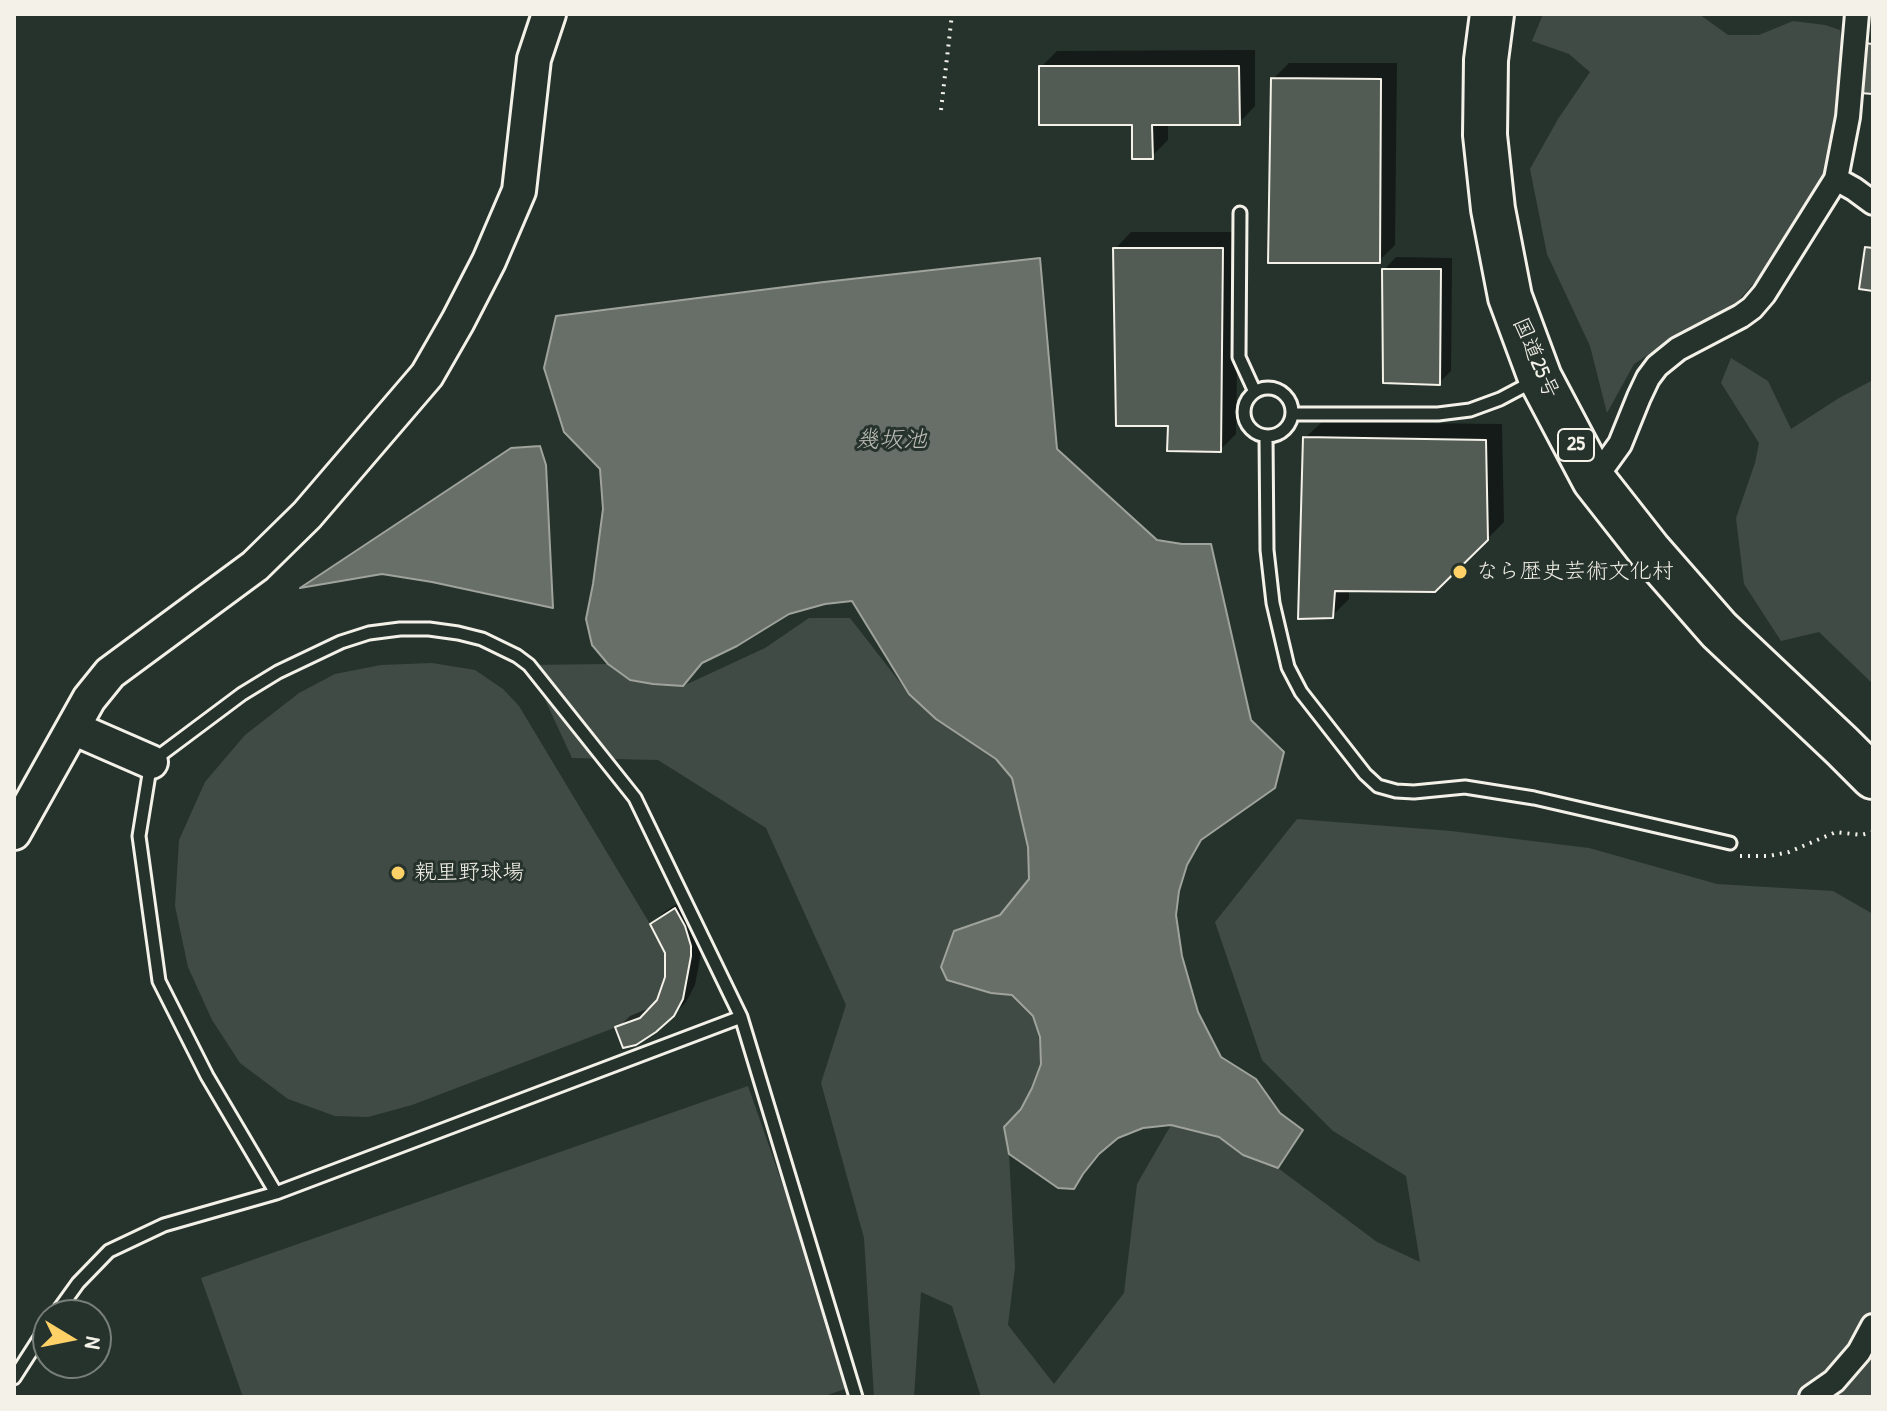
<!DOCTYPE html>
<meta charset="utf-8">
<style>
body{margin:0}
#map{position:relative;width:1887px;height:1411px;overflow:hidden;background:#26332d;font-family:"Patrick Hand",sans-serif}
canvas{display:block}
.frame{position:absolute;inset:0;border:16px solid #f4f1e8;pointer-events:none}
.north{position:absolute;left:32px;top:1299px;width:80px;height:80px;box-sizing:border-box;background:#26332d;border:2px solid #787f78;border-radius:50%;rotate:100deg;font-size:22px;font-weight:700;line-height:32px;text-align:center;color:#f4f1e8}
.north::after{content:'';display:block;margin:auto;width:28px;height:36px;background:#ffd166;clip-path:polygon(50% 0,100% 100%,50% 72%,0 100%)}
</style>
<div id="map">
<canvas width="1887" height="1411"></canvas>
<div class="frame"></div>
<div class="north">N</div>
</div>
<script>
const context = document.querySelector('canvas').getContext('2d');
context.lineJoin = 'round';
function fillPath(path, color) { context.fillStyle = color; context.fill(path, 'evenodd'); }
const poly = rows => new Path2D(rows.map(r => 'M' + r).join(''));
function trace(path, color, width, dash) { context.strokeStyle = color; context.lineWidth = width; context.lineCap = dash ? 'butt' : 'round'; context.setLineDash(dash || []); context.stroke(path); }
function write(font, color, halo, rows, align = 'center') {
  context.font = font + ' "Patrick Hand","Klee One",sans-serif'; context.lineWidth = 6; context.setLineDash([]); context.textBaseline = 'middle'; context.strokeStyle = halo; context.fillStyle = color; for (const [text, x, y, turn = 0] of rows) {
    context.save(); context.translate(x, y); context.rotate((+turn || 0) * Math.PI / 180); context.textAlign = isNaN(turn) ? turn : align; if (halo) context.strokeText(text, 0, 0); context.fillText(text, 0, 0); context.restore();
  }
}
fillPath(poly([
 [1543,14,1699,14,1728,35,1759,35,1793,21,1825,25,1840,30,1842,46,1833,159,1763,272,1733,307,1692,326,1634,364,1607,413,1590,346,1547,254,1530,169,1558,119,1590,72,1569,54,1532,41],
 [1731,358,1768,381,1791,429,1839,398,1873,380,1873,684,1819,632,1781,641,1744,584,1736,518,1755,463,1759,443,1721,383],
 [809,618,850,618,909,694,996,759,1012,778,1028,847,1029,879,1000,915,984,922,947,980,991,993,1012,995,1033,1016,1038,1031,1041,1064,1032,1088,1021,1109,1004,1127,1009,1154,1015,1267,1008,1325,1054,1384,1124,1293,1137,1184,1171,1125,1219,1137,1254,1159,1278,1168,1377,1242,1420,1262,1406,1176,1333,1131,1262,1060,1215,922,1297,819,1451,831,1589,848,1717,884,1833,891,1873,914,1873,1397,981,1397,952,1306,921,1292,914,1397,874,1397,864,1238,821,1083,846,1005,766,828,658,760,572,758,529,665,608,664,630,680,683,686,765,648],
 [432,663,475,670,503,689,519,706,656,934,665,953,665,977,657,1000,640,1018,412,1105,368,1117,335,1116,288,1099,240,1063,212,1020,188,967,175,906,179,840,205,782,245,735,299,693,335,674,381,665],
 [748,1086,853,1386,822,1397,243,1397,201,1278]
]), '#414b45');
const water = poly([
 [1040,258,1057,449,1157,540,1182,544,1211,544,1251,720,1284,752,1275,788,1201,840,1187,865,1179,891,1176,915,1182,956,1198,1012,1221,1057,1256,1079,1280,1113,1303,1130,1278,1168,1243,1155,1219,1137,1171,1125,1143,1128,1118,1138,1099,1154,1083,1174,1074,1189,1058,1188,1009,1154,1004,1127,1021,1109,1032,1088,1041,1064,1040,1037,1033,1016,1012,995,991,993,947,980,941,967,954,931,1000,915,1029,879,1028,847,1012,778,996,759,936,719,909,694,852,601,825,604,789,614,737,646,702,663,683,686,653,684,630,680,608,664,592,645,586,619,593,584,603,509,600,469,564,432,544,368,556,316,824,282,1040,258],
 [540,446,546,465,553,608,432,582,382,574,300,588,511,448,540,446]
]);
fillPath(water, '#676f68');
trace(water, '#9fa39b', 2);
fillPath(poly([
 [1255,50,1255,106,1239,123,1168,123,1168,140,1152,156,1134,123,1041,67,1057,51],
 [1289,63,1397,63,1395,245,1379,261,1273,79],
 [1131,232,1239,232,1236,434,1220,450,1170,424,1115,249],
 [1396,257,1452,258,1451,371,1439,383,1384,270],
 [1322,422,1502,424,1504,522,1487,539,1349,589,1349,599,1332,616,1305,438],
 [687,898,703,943,695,985,686,1002,673,1015,618,1028,630,1016,654,1006,658,1001,667,977,667,952,652,924,664,912]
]), '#0007');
const building = poly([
 [1863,43,1873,44,1873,94,1860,93,1863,43],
 [1039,66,1239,66,1240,125,1152,125,1153,159,1132,159,1132,125,1039,125,1039,66],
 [1271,78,1381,79,1380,263,1268,263,1271,78],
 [1865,247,1873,248,1873,291,1859,289,1865,247],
 [1113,248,1223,248,1221,452,1167,451,1168,426,1116,426,1113,248],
 [1382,269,1441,269,1440,385,1383,383,1382,269],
 [1303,437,1486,440,1488,540,1435,592,1335,591,1333,618,1298,619,1303,437],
 [675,908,685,926,691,946,691,956,683,999,674,1016,656,1032,636,1045,623,1048,615,1027,640,1018,657,1000,665,977,665,953,650,924,675,908]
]);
fillPath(building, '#525c55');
trace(building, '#f4f1e8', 2);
const lane = poly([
 [1240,213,1239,357,1255,392],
 '1244 412a24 24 0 1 1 48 0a24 24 0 1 1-48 0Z',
 [1292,414,1438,414,1470,410,1500,399,1532,382],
 [1266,437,1267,550,1273,603,1288,667,1301,692,1365,774,1378,786,1396,791,1414,792,1465,787,1534,798,1730,843],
 [276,1193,207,1076,159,981,139,836,151,762,242,694,278,672,341,642,369,633,400,629,429,629,458,633,482,639,517,656,529,665,635,798,741,1017,856,1397],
 [55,1315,78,1283,109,1251,164,1225,276,1193,741,1017],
 [14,1378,48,1325]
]);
const street = poly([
 [1836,179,1854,189,1873,203],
 [1594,480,1620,444,1639,397,1648,378,1657,366,1678,349,1741,316,1752,308,1764,294,1836,179,1848,117,1857,14],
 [1811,1397,1834,1381,1859,1352,1873,1326]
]);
const secondary = poly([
 [73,728,151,762],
 [14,833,89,699,110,673,255,566,307,515,427,375,458,321,489,261,519,191,534,59,549,14]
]);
const highway = poly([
 [1492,14,1486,60,1485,135,1493,209,1510,297,1540,378,1594,480,1649,550,1719,630,1842,746,1873,777]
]);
trace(lane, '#f4f1e8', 17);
trace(street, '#f4f1e8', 28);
trace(secondary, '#f4f1e8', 38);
trace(highway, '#f4f1e8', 48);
trace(poly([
 [941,110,952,14],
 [1740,856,1769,856,1789,852,1836,832,1861,835,1873,832]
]), '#f4f1e8', 4, [2, 6]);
trace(lane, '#26332d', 11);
trace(street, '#26332d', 22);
trace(secondary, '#26332d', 32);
trace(highway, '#26332d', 42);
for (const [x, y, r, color] of [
 [1460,572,8,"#ffd166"],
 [398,873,8,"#ffd166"]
]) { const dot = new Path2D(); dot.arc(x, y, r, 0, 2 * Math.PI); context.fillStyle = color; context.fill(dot); trace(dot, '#26332d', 3); }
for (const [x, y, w] of [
 [1576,445,36]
]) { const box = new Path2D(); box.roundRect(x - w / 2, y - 16, w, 32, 6); context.fillStyle = '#26332d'; context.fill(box); trace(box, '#f4f1e8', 2); }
write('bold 20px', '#f4f1e8', null, [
 ["25",1576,445]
]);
write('22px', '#f4f1e8', '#26332d', [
 ["国道25号",1535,358,67]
]);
write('22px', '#f4f1e8', '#26332d', [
 ["なら歴史芸術文化村",1476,572],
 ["親里野球場",414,873]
], 'left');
write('italic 24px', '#bcbdb5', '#26332d', [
 ["幾坂池",891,441]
]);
</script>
